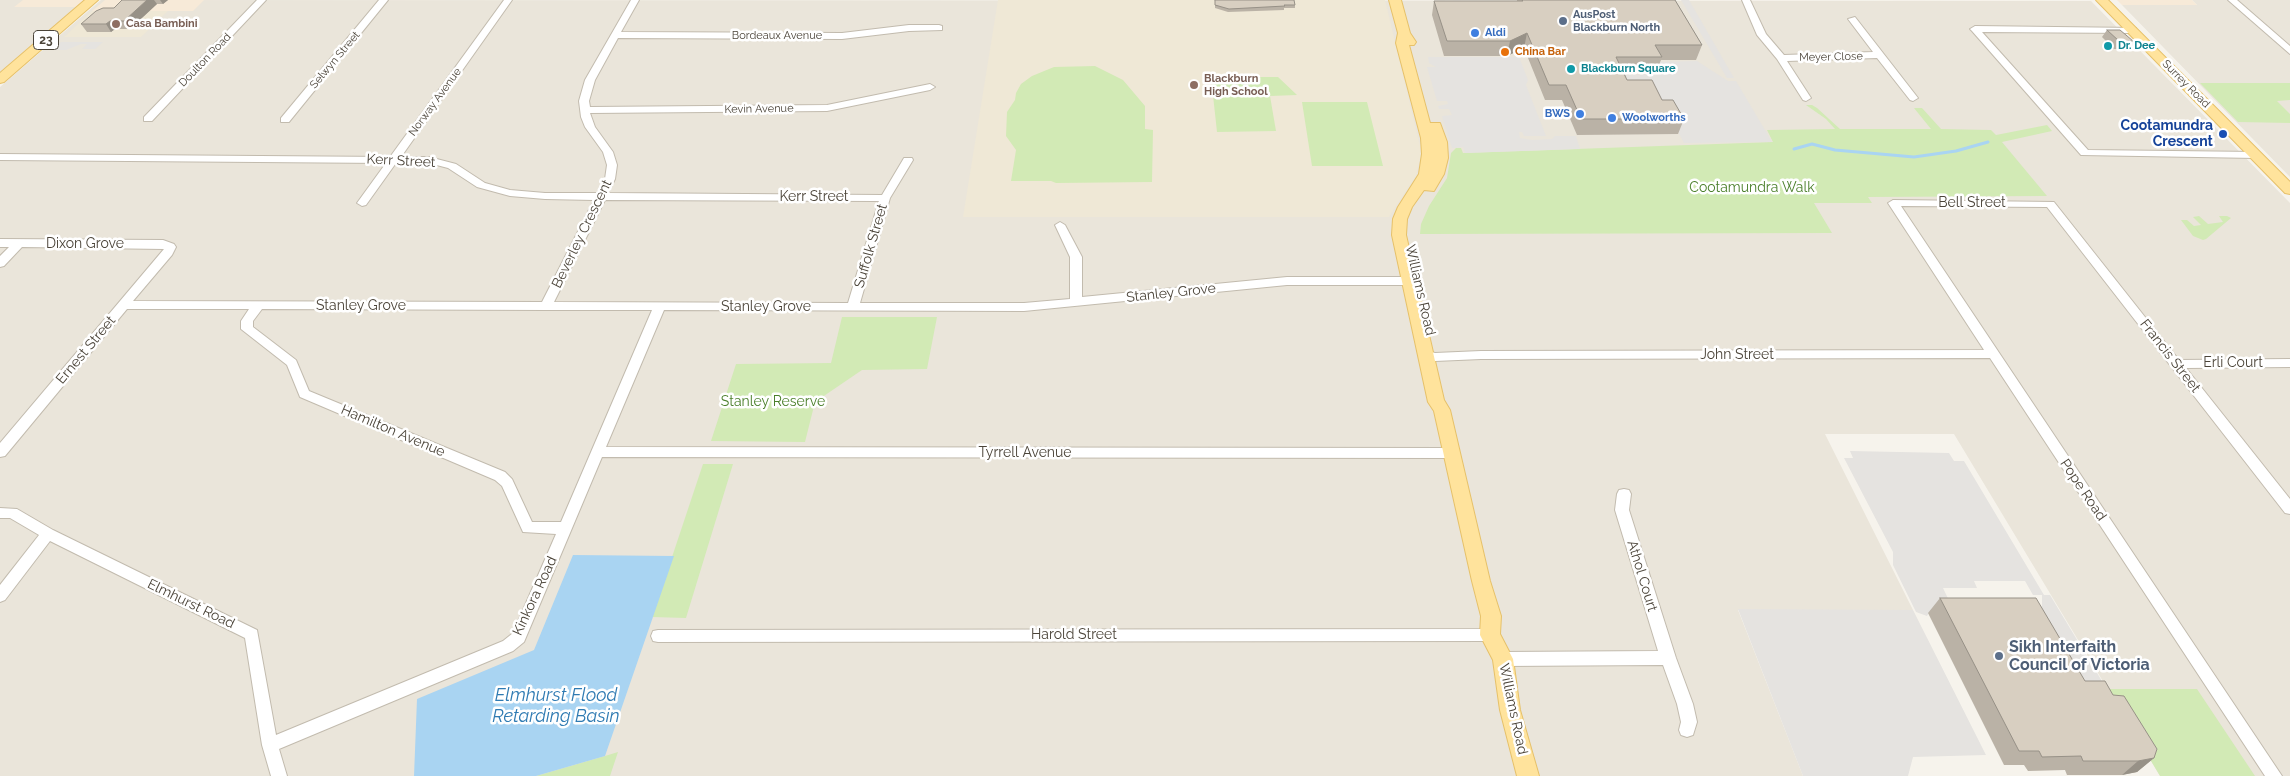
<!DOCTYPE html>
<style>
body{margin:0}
canvas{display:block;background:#f6f3ec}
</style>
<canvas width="2290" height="776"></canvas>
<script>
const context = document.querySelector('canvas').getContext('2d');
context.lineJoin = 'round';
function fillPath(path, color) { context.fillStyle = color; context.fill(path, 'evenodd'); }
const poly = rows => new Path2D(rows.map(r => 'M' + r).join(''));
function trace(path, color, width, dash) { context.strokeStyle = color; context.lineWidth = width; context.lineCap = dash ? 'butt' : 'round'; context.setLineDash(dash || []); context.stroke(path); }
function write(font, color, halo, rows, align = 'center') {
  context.font = font + ' Raleway,sans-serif'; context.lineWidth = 5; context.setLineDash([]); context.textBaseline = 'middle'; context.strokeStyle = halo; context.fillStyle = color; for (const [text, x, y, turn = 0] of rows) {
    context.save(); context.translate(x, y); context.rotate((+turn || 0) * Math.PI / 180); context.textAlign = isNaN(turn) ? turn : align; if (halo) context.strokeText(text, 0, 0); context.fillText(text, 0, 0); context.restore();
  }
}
fillPath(poly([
 [0,0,85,0,0,72],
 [101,0,2091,1,2290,203,2290,776,2160,776,1954,434,1825,434,1913,610,1738,610,1803,776,0,776,0,87],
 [2192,0,2290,0,2290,177,2122,5,2197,5]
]), '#eae5da');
fillPath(poly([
 [23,0,85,0,76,7,14,7],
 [105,0,204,0,193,11,92,11],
 [2117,0,2192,0,2197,5,2122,5]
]), '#f7ead8');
fillPath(poly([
 [998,0,1385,0,1420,146,1421,155,1416,176,1389,217,963,217],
 [92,11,168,11,141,37,64,37]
]), '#efe8d6');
fillPath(poly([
 [1095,66,1123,80,1145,106,1145,129,1153,130,1152,182,1056,183,1051,181,1011,181,1016,150,1006,136,1007,112,1015,100,1016,93,1021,84,1032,76,1054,67],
 [1211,77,1278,77,1297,95,1270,96,1276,131,1217,132],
 [2200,83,2290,83,2290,100,2277,101,2290,114,2290,123,2238,122],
 [1302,102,1367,102,1383,166,1312,166],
 [1806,105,1812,105,1817,108,1840,129,1931,129,1914,108,1922,108,1941,129,1991,130,1996,135,2047,125,2052,131,2002,142,2047,196,1868,197,1872,203,1814,203,1832,233,1420,234,1421,224,1429,206,1447,178,1451,153,1456,148,1461,148,1463,153,1773,142,1767,130,1835,129,1826,119],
 [2199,216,2208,224,2223,222,2219,216,2227,216,2231,218,2206,239,2203,240,2193,236,2181,220,2187,220,2194,226,2201,225,2193,217],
 [842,317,937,317,927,369,862,370,815,402,805,442,711,441,736,364,831,363],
 [703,464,733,464,686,618,652,617],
 [2108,689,2197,689,2255,776,2160,776],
 [618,752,610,776,536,776,605,756]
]), '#d2eab5');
fillPath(poly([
 [1681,0,1689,0,1734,78,1727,78],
 [61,42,103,42,95,49,82,49,87,44,81,44,66,50,52,50],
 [1428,57,1519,57,1528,80,1526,85,1546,136,1524,136,1522,132,1519,132,1520,138,1532,140,1552,139,1555,136,1576,136,1580,149,1465,153,1463,147,1452,148,1442,116,1452,115,1449,109,1439,109,1438,106,1448,104,1447,101,1437,101,1427,67,1436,67,1429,63],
 [1697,61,1728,81,1736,81,1772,142,1684,143,1669,114,1617,75,1659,74,1654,62],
 [1850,451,1949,453,1954,461,1964,461,2044,595,2050,595,2120,711,2082,679,2042,611,2042,595,2033,595,2025,581,1974,581,1977,588,1943,588,1954,611,1930,611,1927,616,1916,612,1893,565,1893,552,1844,458,1853,458],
 [1738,609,1913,610,1986,755,1913,757,1908,776,1803,776]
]), '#e5e3e0');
fillPath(poly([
 [573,555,674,556,605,756,536,776,414,776,417,699,534,650]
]), '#a9d4f2');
trace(poly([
 [1794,149,1812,144,1835,150,1914,157,1956,151,1988,142]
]), '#a9d4f2', 3);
const minor = poly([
 [257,0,266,0,152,121,144,121,144,117,257,0],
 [379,0,388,0,289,122,281,122,281,118,379,0],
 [504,0,512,0,401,157,429,157,456,164,485,183,510,190,545,193,598,193,605,179,607,165,603,152,585,127,581,117,579,101,585,80,631,0,639,0,621,32,842,33,909,25,939,25,942,26,942,30,909,31,842,39,618,38,595,80,589,101,590,107,827,105,930,84,935,87,930,90,827,111,590,113,595,127,613,152,617,165,615,179,608,193,882,195,904,158,912,158,913,160,890,198,860,303,1024,303,1070,299,1070,257,1055,225,1060,222,1065,225,1082,257,1082,297,1287,277,1408,277,1414,281,1408,285,1287,285,1024,311,664,310,606,447,1451,448,1456,449,1458,453,1456,457,1451,458,602,457,524,642,513,651,279,749,287,776,271,776,262,745,245,638,50,541,5,600,0,602,0,585,39,535,10,518,0,518,0,508,17,509,53,530,257,630,276,735,503,641,513,633,556,534,523,532,502,486,495,480,300,397,287,365,241,329,241,321,249,309,127,309,5,456,0,457,0,443,164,249,22,247,4,266,0,267,0,256,9,247,0,247,0,239,163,240,174,244,176,247,172,255,133,301,542,302,594,200,545,199,510,196,477,187,448,168,429,163,396,163,366,205,362,206,357,203,386,163,0,160,0,154,390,157,504,0],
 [605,200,879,201,848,303,554,302,605,200],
 [262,309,546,310,652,310,561,522,532,522,512,479,505,472,309,391,296,360,253,327,253,321,262,309],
 [1742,0,1750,0,1766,34,1784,55,1873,52,1848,19,1855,17,1918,98,1913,101,1910,100,1877,58,1787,61,1811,98,1806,101,1803,100,1777,59,1757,35,1742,0],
 [2228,0,2237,0,2290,46,2290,54,2228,0],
 [1975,26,2136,28,2136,32,2133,33,1982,32,2088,150,2256,152,2261,155,2256,158,2081,155,1972,31,1970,29,1975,26],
 [1893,200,2054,202,2179,360,2290,359,2290,367,2186,368,2290,499,2290,514,2285,513,2047,207,1901,206,2282,776,2265,776,1990,358,1481,359,1435,361,1421,357,1419,354,1425,350,1435,353,1481,351,1984,350,1888,203,1893,200],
 [1624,489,1629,490,1631,494,1629,510,1676,658,1693,704,1697,722,1693,735,1687,737,1681,735,1679,730,1681,722,1677,704,1663,665,1503,666,1498,664,1495,659,1498,654,1503,652,1658,651,1615,510,1617,494,1619,490,1624,489],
 [1490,629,1495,630,1497,635,1495,640,1490,641,658,642,653,641,651,636,653,631,658,630,1490,629]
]);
const major = poly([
 [85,0,98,0,4,82,0,83,0,73,85,0],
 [1389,0,1401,0,1410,33,1416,42,1414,45,1409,45,1430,123,1440,123,1447,142,1448,158,1444,174,1434,191,1424,190,1412,207,1407,219,1406,235,1444,400,1450,410,1490,581,1501,616,1500,634,1513,659,1520,710,1539,776,1517,776,1500,710,1493,660,1480,635,1481,616,1472,581,1434,411,1428,402,1392,235,1393,219,1398,207,1419,174,1422,154,1421,138,1396,43,1398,33,1389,0],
 [2096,0,2108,0,2290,182,2290,194,2285,193,2096,0]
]);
trace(minor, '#c2bbae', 2);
trace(major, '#e6c16a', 2);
fillPath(minor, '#fff');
fillPath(major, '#ffe39c');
fillPath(poly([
 [122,0,168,0,163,4,157,4,130,29,115,29,111,32,87,32,81,24,114,8],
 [1215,0,1294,0,1295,5,1295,8,1284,8,1284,10,1228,12,1215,8],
 [1517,0,1675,0,1702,45,1696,60,1661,60,1656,72,1624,72,1627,80,1662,100,1684,119,1678,134,1577,135,1562,100,1545,100,1524,48,1507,56,1444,56,1432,15,1434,1,1517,1],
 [2107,30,2133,41,2128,49,2114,49,2102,37],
 [1940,598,2085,681,2154,758,2137,772,2122,775,2067,775,2065,770,2028,771,2024,765,2004,765,1928,613]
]), '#bab2a6');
fillPath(poly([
 [147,0,154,0,157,4,130,29,124,21],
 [160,0,168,0,163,4],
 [110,21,115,29,111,32,106,24],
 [1527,33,1524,48,1507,56,1510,41],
 [2154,758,2137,772,2122,775,2138,761]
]), '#979187');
const building = poly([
 [122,0,147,0,124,21,110,21,106,24,81,24,96,11,103,8,114,8,122,0],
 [1215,0,1294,0,1295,5,1284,5,1285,6,1229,9,1215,5,1215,0],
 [1522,0,1675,0,1702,45,1655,45,1662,57,1616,57,1627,80,1652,80,1662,100,1673,100,1684,119,1581,119,1566,85,1549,85,1527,33,1510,41,1447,41,1434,1,1523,1,1522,0],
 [2107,30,2120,30,2133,41,2119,41,2107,30],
 [1940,598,2036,598,2085,681,2105,681,2113,695,2124,696,2157,749,2154,758,2138,761,2083,761,2081,756,2042,757,2039,751,2019,751,1940,598]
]);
fillPath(building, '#d8cfc1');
trace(building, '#979187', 1);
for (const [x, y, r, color] of [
 [1563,21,5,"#5c6f8a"],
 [116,24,5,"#8d6e63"],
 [1475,33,5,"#3f7fe0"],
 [2108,46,5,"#0f9aa8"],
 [1505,52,5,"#e8710a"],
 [1571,69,5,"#0f9aa8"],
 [1194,85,5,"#8d6e63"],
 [1580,114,5,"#3f7fe0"],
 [1612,118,5,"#3f7fe0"],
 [2223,134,5,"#1a4fb4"],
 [1999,656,5,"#5c6f8a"]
]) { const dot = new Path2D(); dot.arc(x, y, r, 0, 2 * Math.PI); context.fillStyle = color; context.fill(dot); trace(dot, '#fff', 2); }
write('bold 11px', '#4e5e75', '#fff', [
 ["AusPost",1573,15],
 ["Blackburn North",1573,28]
], 'left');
write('bold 11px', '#785e54', '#fff', [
 ["Casa Bambini",126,24],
 ["Blackburn",1204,79],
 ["High School",1204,92]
], 'left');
write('bold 11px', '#366cbe', '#fff', [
 ["Aldi",1485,33],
 ["BWS",1570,114,"right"],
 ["Woolworths",1622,118]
], 'left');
write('11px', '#4b4439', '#fff', [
 ["Bordeaux Avenue",777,36],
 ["Meyer Close",1831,57,-1],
 ["Doulton Road",205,60,-46],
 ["Selwyn Street",335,60,-50],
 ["Surrey Road",2186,84,45],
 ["Norway Avenue",435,102,-54],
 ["Kevin Avenue",759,109,-1]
]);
write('bold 11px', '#0d838f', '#fff', [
 ["Dr. Dee",2118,46],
 ["Blackburn Square",1581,69]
], 'left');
write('bold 11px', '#c56008', '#fff', [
 ["China Bar",1515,52]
], 'left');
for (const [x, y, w] of [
 [46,40,25]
]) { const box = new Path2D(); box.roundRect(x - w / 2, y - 9.5, w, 19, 4); context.fillStyle = '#fff'; context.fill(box); trace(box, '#4b4439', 1); }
write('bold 12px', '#4b4439', null, [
 ["23",46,40]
]);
write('bold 14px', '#164399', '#fff', [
 ["Cootamundra",2213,126],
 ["Crescent",2213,142]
], 'right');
write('14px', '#4b4439', '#fff', [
 ["Kerr Street",401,161,3],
 ["Kerr Street",814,197],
 ["Bell Street",1972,203],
 ["Beverley Crescent",582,234,-64],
 ["Dixon Grove",85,244],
 ["Suffolk Street",871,246,-74],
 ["Williams Road",1420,290,77],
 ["Stanley Grove",1171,293,-6],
 ["Stanley Grove",361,306],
 ["Stanley Grove",766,307],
 ["Ernest Street",86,350,-50],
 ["John Street",1737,355],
 ["Francis Street",2170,356,52],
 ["Erli Court",2233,363],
 ["Hamilton Avenue",393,431,23],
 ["Tyrrell Avenue",1025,453],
 ["Pope Road",2083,490,56],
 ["Athol Court",1642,576,73],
 ["Kinkora Road",535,596,-65],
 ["Elmhurst Road",191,604,26],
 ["Harold Street",1074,635],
 ["Williams Road",1513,709,78]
]);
write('14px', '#4a7f2a', '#fff', [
 ["Cootamundra Walk",1752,188],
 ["Stanley Reserve",773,402]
]);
write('bold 16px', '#4e5e75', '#fff', [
 ["Sikh Interfaith",2009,647],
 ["Council of Victoria",2009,665]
], 'left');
write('italic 18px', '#2e7ab2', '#fff', [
 ["Elmhurst Flood",556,696],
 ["Retarding Basin",556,717]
]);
</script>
